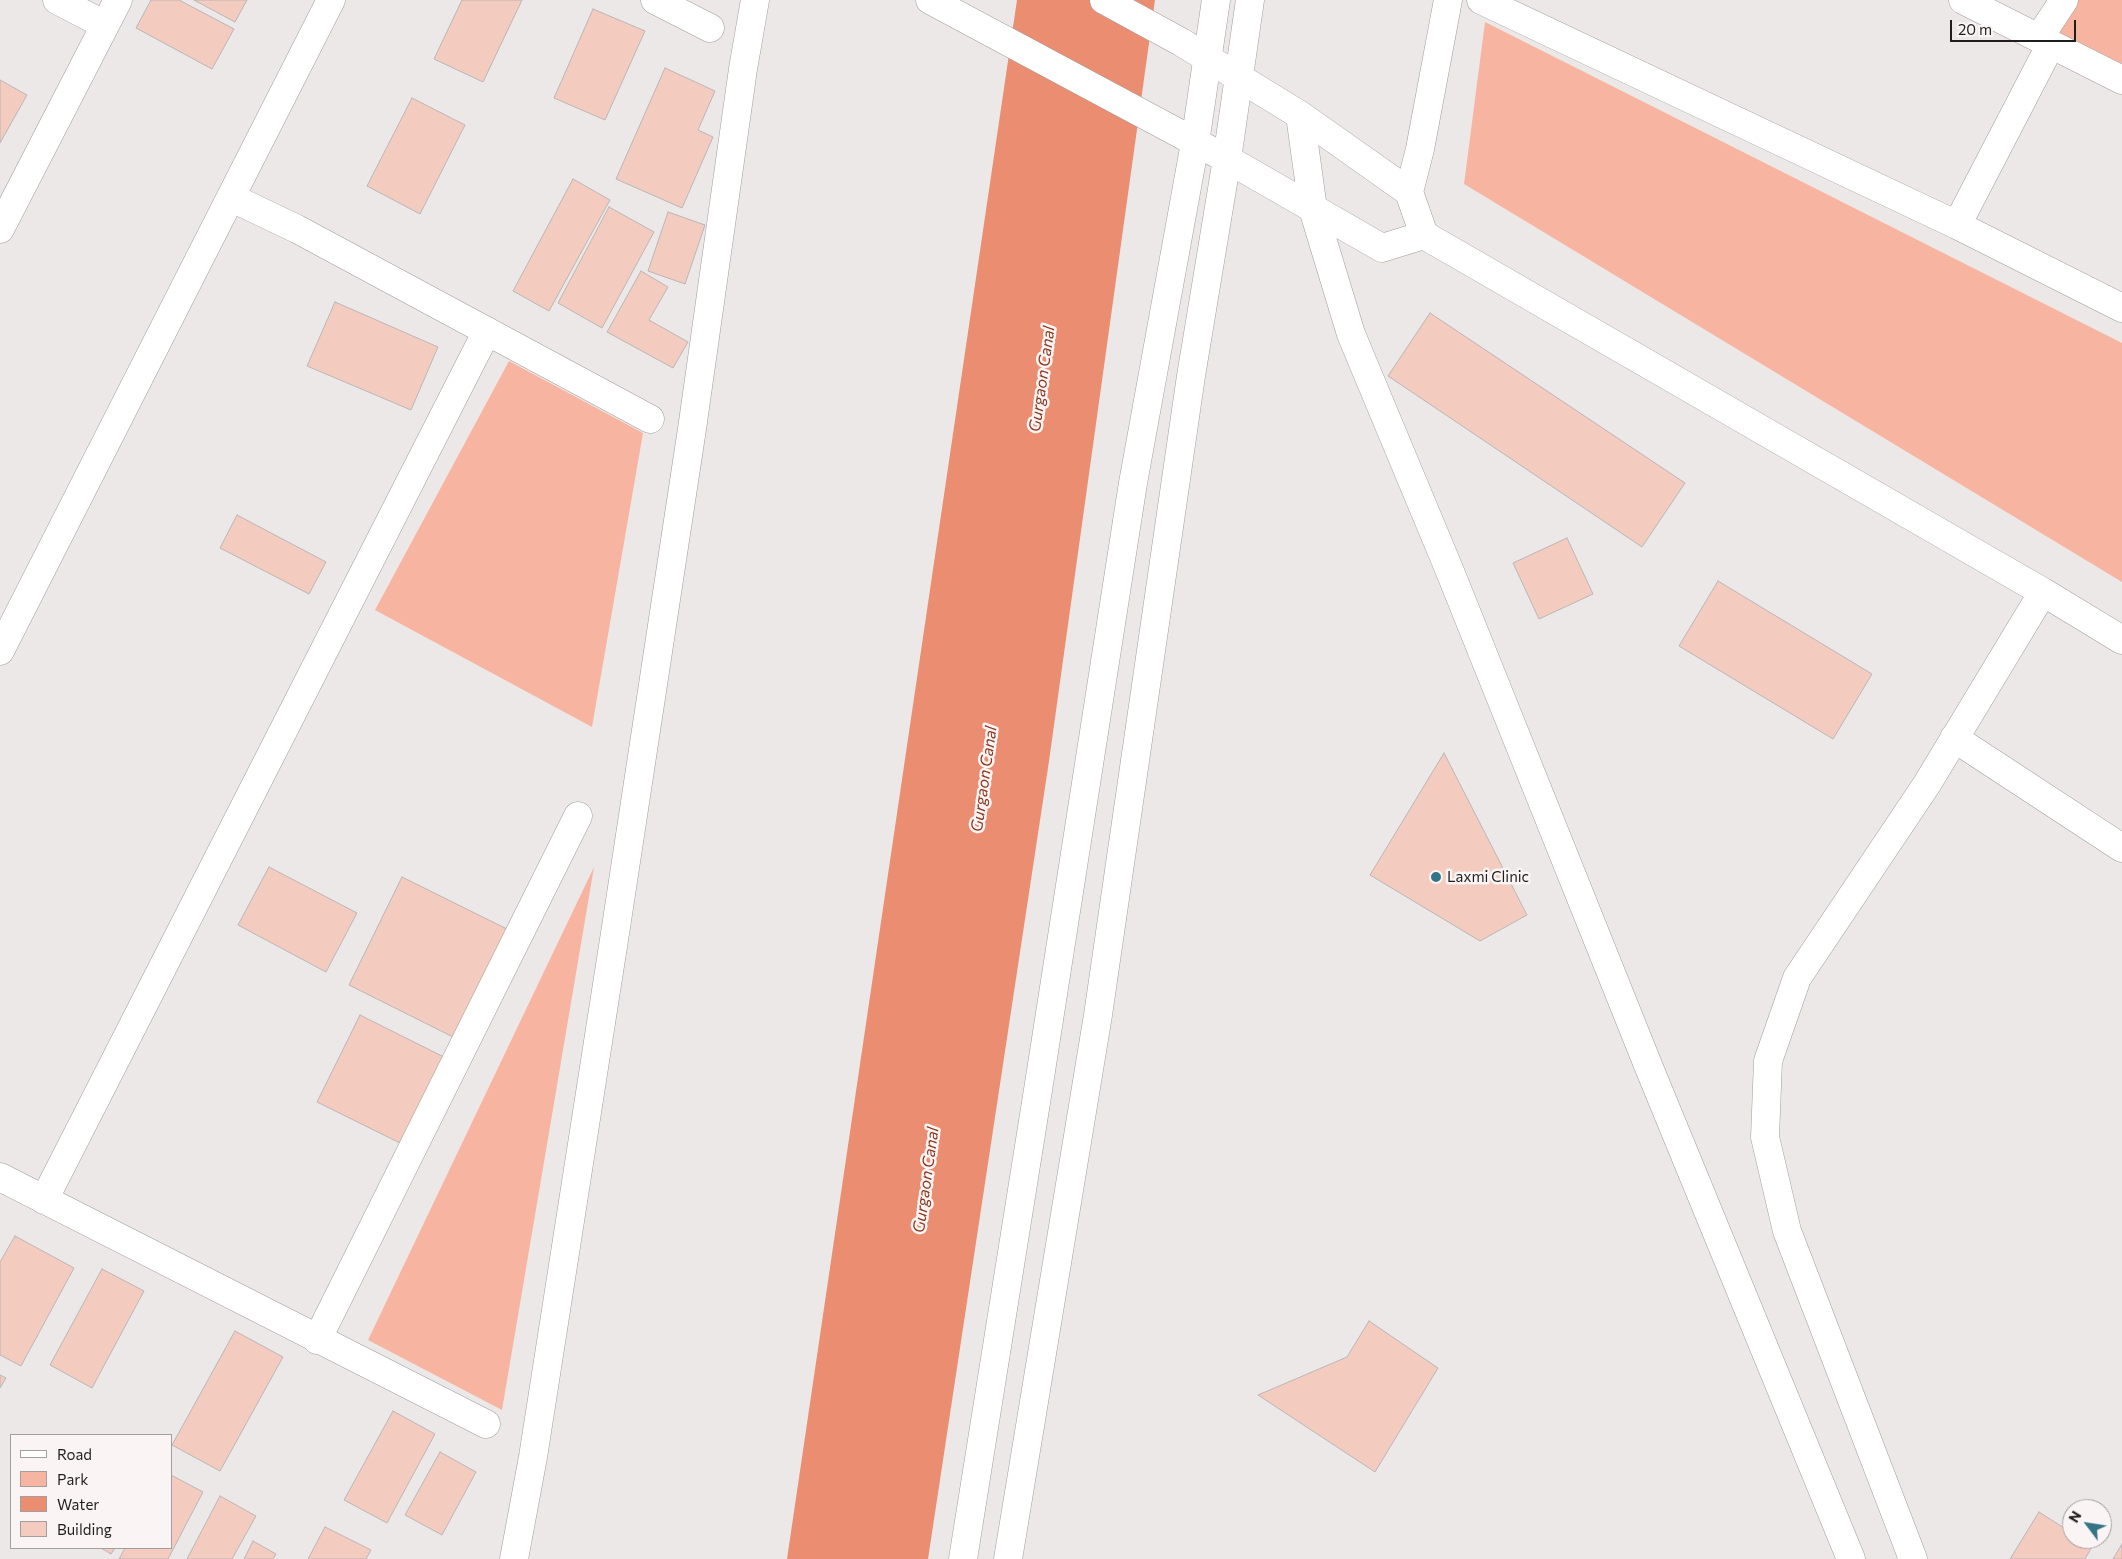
<!DOCTYPE html>
<style>
body{margin:0}
#map{position:relative;width:2122px;height:1559px;overflow:hidden;background:#ece8e7;font-family:Commissioner,sans-serif}
canvas{display:block}
.legend{position:absolute;left:10px;top:1434px;width:162px;height:115px;box-sizing:border-box;background:#faf5f4;border:1px solid #a29f9e;margin:0;padding:6px 9px;list-style:none;font-size:15px;color:#1f1e1d}
.legend li{display:flex;align-items:center;gap:10px;height:25px}
.legend b{width:25px;border:1px solid #a29f9e}
.north{position:absolute;left:2062px;top:1499px;width:50px;height:50px;box-sizing:border-box;background:#faf5f4;border:1px solid #a29f9e;border-radius:50%;rotate:301deg;font-size:14px;font-weight:700;line-height:20px;text-align:center;color:#1f1e1d}
.north::after{content:'';display:block;margin:auto;width:18px;height:22px;background:#337587;clip-path:polygon(50% 0,100% 100%,50% 72%,0 100%)}
.scale{position:absolute;left:1950px;top:20px;width:126px;height:22px;box-sizing:border-box;border:2px solid #1f1e1d;border-top:0;padding-left:6px;font-size:15px;line-height:18px;white-space:nowrap;color:#1f1e1d;-webkit-text-stroke:4px #faf5f4;paint-order:stroke}
</style>
<div id="map">
<canvas width="2122" height="1559"></canvas>
<ul class="legend">
<li><b style="height:6px;background:#fff"></b>Road</li>
<li><b style="height:14px;background:#f7b5a1"></b>Park</li>
<li><b style="height:14px;background:#ea8d70"></b>Water</li>
<li><b style="height:14px;background:#f3cbbf"></b>Building</li>
</ul>
<div class="north">N</div>
<div class="scale">20 m</div>
</div>
<script>
const context = document.querySelector('canvas').getContext('2d');
context.lineJoin = 'round';
function fillPath(path, color) { context.fillStyle = color; context.fill(path, 'evenodd'); }
const poly = rows => new Path2D(rows.map(r => 'M' + r).join(''));
function trace(path, color, width, dash) { context.strokeStyle = color; context.lineWidth = width; context.lineCap = dash ? 'butt' : 'round'; context.setLineDash(dash || []); context.stroke(path); }
function write(font, color, halo, rows, align = 'center') {
  context.font = font + ' Commissioner,sans-serif'; context.lineWidth = 5; context.setLineDash([]); context.textBaseline = 'middle'; context.strokeStyle = halo; context.fillStyle = color; for (const [text, x, y, turn = 0] of rows) {
    context.save(); context.translate(x, y); context.rotate((+turn || 0) * Math.PI / 180); context.textAlign = isNaN(turn) ? turn : align; if (halo) context.strokeText(text, 0, 0); context.fillText(text, 0, 0); context.restore();
  }
}
fillPath(poly([
 [2070,0,2122,0,2122,81,2048,43],
 [1485,22,2122,343,2122,582,1464,184],
 [509,361,643,433,592,727,375,610],
 [594,867,502,1410,368,1340]
]), '#f7b5a1');
fillPath(poly([
 [1017,0,1155,0,1049,761,928,1559,787,1559]
]), '#ea8d70');
const building = poly([
 [151,0,179,0,234,29,212,69,136,28,151,0],
 [194,0,247,0,235,22,194,0],
 [462,0,522,0,483,82,434,59,462,0],
 [593,9,645,31,605,120,554,98,593,9],
 [665,68,715,91,698,130,713,137,682,208,616,179,665,68],
 [0,80,27,95,0,143,0,80],
 [412,98,465,125,420,214,367,186,412,98],
 [573,179,610,200,549,311,513,291,573,179],
 [609,207,654,232,602,328,558,303,609,207],
 [668,212,705,225,685,284,648,271,668,212],
 [641,271,668,287,649,320,688,342,673,368,607,332,641,271],
 [335,302,438,347,411,410,307,366,335,302],
 [1430,313,1685,483,1642,547,1388,376,1430,313],
 [237,515,326,562,309,594,220,548,237,515],
 [1567,538,1593,594,1539,619,1513,563,1567,538],
 [1718,581,1872,674,1833,739,1679,646,1718,581],
 [1444,753,1527,915,1480,941,1370,875,1444,753],
 [269,867,357,913,326,972,238,925,269,867],
 [402,877,513,932,459,1040,349,985,402,877],
 [360,1015,446,1058,404,1145,317,1102,360,1015],
 [15,1236,74,1268,21,1366,0,1355,0,1262,15,1236],
 [102,1269,144,1291,92,1388,50,1365,102,1269],
 [1369,1321,1438,1368,1375,1472,1258,1395,1347,1357,1369,1321],
 [235,1331,283,1357,220,1471,172,1445,235,1331],
 [0,1375,6,1378,0,1388,0,1375],
 [393,1411,435,1434,387,1523,344,1500,393,1411],
 [440,1452,476,1472,442,1535,405,1515,440,1452],
 [171,1475,203,1492,168,1559,119,1559,125,1548,171,1548,171,1475],
 [220,1496,256,1516,232,1559,187,1559,220,1496],
 [2039,1512,2072,1533,2072,1539,2082,1539,2093,1545,2085,1559,2010,1559,2039,1512],
 [325,1527,371,1550,366,1559,308,1559,325,1527],
 [253,1541,276,1554,273,1559,244,1559,253,1541],
 [2122,1544,2122,1559,2113,1559,2122,1544],
 [101,1548,115,1548,111,1554,101,1548]
]);
fillPath(building, '#f3cbbf');
trace(building, '#bab6b5', 1);
const minor = poly([
 [57,0,105,25],
 [655,0,710,28],
 [930,0,1227,159,1382,248,1424,235],
 [1104,0,1181,42,1300,115,1409,192,1424,235,2043,592,2122,640],
 [1481,0,1957,225,2122,308],
 [1963,0,2122,80],
 [2039,38,2064,0],
 [1300,115,1313,209,1351,334,1449,569,1650,1070,1851,1559],
 [1409,192,1420,149,1448,0],
 [232,198,297,229,650,419],
 [1957,225,2051,44],
 [0,229,118,0],
 [0,651,331,0],
 [1954,738,2122,848],
 [0,1177,486,1424],
 [44,1200,487,331],
 [317,1340,578,816],
 [514,1559,533,1457,616,927,692,429,743,69,755,0],
 [1913,1559,1787,1231,1765,1137,1768,1061,1797,978,1927,784,2043,592]
]);
const major = poly([
 [963,1559,1038,1090,1133,483,1195,143,1216,0],
 [1008,1559,1098,1015,1191,376,1227,159,1250,0]
]);
trace(minor, '#a19d9c', 29);
trace(major, '#a19d9c', 29);
trace(minor, '#fff', 28);
trace(major, '#fff', 28);
for (const [x, y, r, color] of [
 [1436,877,6,"#337587"]
]) { const dot = new Path2D(); dot.arc(x, y, r, 0, 2 * Math.PI); context.fillStyle = color; context.fill(dot); trace(dot, '#faf5f4', 2); }
write('15px', '#1f1e1d', '#faf5f4', [
 ["Laxmi Clinic",1447,877]
], 'left');
write('italic 16px', '#8a361c', '#faf5f4', [
 ["Gurgaon Canal",1042,379,-82],
 ["Gurgaon Canal",984,779,-82],
 ["Gurgaon Canal",926,1180,-82]
]);
</script>
